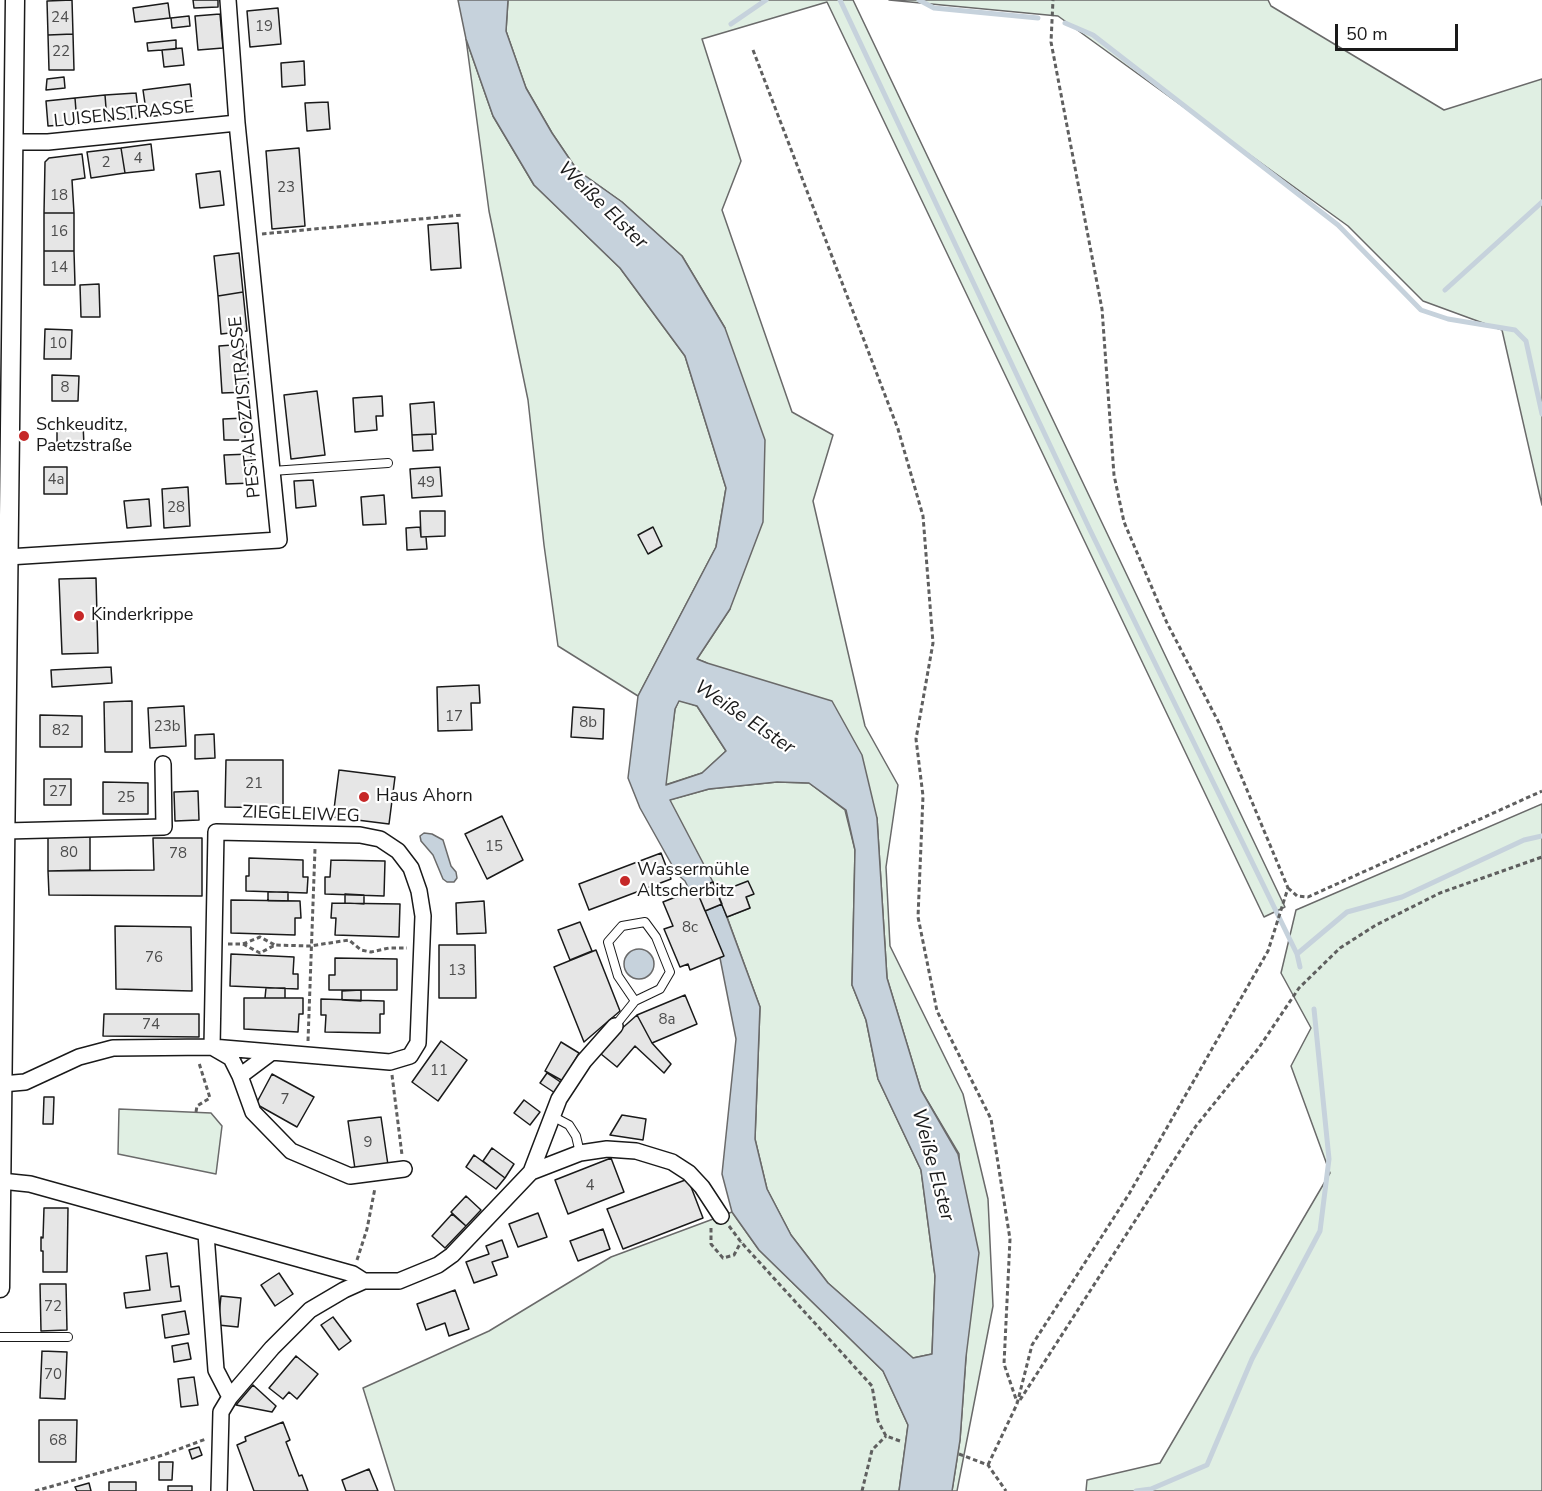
<!DOCTYPE html>
<meta charset="utf-8">
<style>
body{margin:0}
#map{position:relative;width:1542px;height:1491px;overflow:hidden;background:#fff;font-family:"Nunito Sans",sans-serif}
canvas{display:block}
.scale{position:absolute;left:1335px;top:24px;width:123px;height:27px;box-sizing:border-box;border:3px solid #1a1a1a;border-top:0;padding-left:8px;font-size:18px;line-height:21px;white-space:nowrap;color:#1a1a1a;-webkit-text-stroke:4px #fff;paint-order:stroke}
</style>
<div id="map">
<canvas width="1542" height="1491"></canvas>
<div class="scale">50 m</div>
</div>
<script>
const context = document.querySelector('canvas').getContext('2d');
context.lineJoin = 'round';
function fillPath(path, color) { context.fillStyle = color; context.fill(path, 'evenodd'); }
const poly = rows => new Path2D(rows.map(r => 'M' + r).join(''));
function trace(path, color, width, dash) { context.strokeStyle = color; context.lineWidth = width; context.lineCap = dash ? 'butt' : 'round'; context.setLineDash(dash || []); context.stroke(path); }
function write(font, color, halo, rows, align = 'center') {
  context.font = font + ' "Nunito Sans",sans-serif'; context.lineWidth = 4.5; context.setLineDash([]); context.textBaseline = 'middle'; context.strokeStyle = halo; context.fillStyle = color; for (const [text, x, y, turn = 0] of rows) {
    context.save(); context.translate(x, y); context.rotate((+turn || 0) * Math.PI / 180); context.textAlign = isNaN(turn) ? turn : align; if (halo) context.strokeText(text, 0, 0); context.fillText(text, 0, 0); context.restore();
  }
}
const green = poly([
 [508,0,853,0,1285,907,1264,917,827,2,702,39,741,161,722,210,792,412,833,435,813,501,865,726,898,785,886,867,890,946,963,1094,988,1199,993,1306,957,1491,952,1491,960,1440,966,1357,959,1154,921,1090,887,978,877,818,707,663,697,659,730,609,725,328,682,256,622,202,577,170,552,133,526,88,506,31,508,0],
 [889,0,1268,0,1271,6,1444,110,1542,79,1542,505,1502,330,1423,301,1348,226,1058,16,889,0],
 [466,39,493,116,534,185,620,268,685,356,726,488,716,547,638,696,558,646,544,545,528,400,489,211,466,39],
 [679,700,697,706,726,751,702,773,665,785,675,709,679,700],
 [777,782,809,783,845,810,855,850,852,985,866,1020,878,1079,921,1170,935,1276,932,1354,913,1358,828,1283,791,1235,767,1189,755,1139,760,1007,727,917,750,908,746,897,753,894,717,893,669,800,709,789,777,782],
 [1542,804,1542,1491,1086,1491,1087,1480,1160,1463,1330,1173,1291,1066,1311,1028,1281,973,1296,910,1542,804],
 [119,1109,211,1113,222,1126,216,1174,118,1154,119,1109],
 [732,1212,759,1250,883,1371,908,1425,899,1491,395,1491,363,1388,489,1331,611,1257,732,1212]
]);
fillPath(green, '#e0efe3');
trace(green, '#6a6a6a', 1.5);
const water = poly([
 [458,0,508,0,506,31,526,88,552,133,577,170,622,202,682,256,725,328,765,440,763,522,730,609,697,659,707,663,832,701,862,755,877,818,887,978,921,1090,958,1154,979,1253,966,1357,960,1440,952,1491,899,1491,908,1425,883,1371,759,1250,732,1212,722,1174,736,1039,720,958,723,956,705,911,722,904,760,1007,755,1139,767,1189,791,1235,828,1283,913,1358,932,1354,935,1276,921,1170,878,1079,866,1020,852,985,855,850,846,810,809,783,777,782,709,789,670,800,713,882,690,891,685,881,677,874,640,808,628,778,638,696,716,547,726,488,685,356,620,268,534,185,493,116,466,39,458,0],
 [679,701,697,706,726,751,702,773,666,785,675,709,679,701],
 [424,833,432,834,443,840,451,866,456,872,457,878,454,882,447,882,443,879,433,855,421,841,420,836,424,833],
 '624 964a15 15 0 1 1 30 0a15 15 0 1 1-30 0Z'
]);
fillPath(water, '#c6d2dc');
trace(water, '#6a6a6a', 1.5);
trace(poly([
 [840,0,1090,530,1297,954],
 [919,0,934,8,1038,18],
 [1065,23,1093,35,1338,225,1421,310,1448,319,1515,330,1526,341,1542,414],
 [731,24,766,0],
 [1445,290,1542,202],
 [1300,967,1297,954,1347,912,1402,897,1524,840,1542,836],
 [1136,1491,1151,1489,1207,1465,1252,1359,1320,1231,1329,1159,1314,1009]
]), '#c6d2dc', 5);
const building = poly([
 [72,0,73,34,48,35,47,1,72,0],
 [193,0,218,0,218,7,194,8,193,0],
 [168,3,170,18,135,22,133,8,168,3],
 [278,8,281,44,250,47,247,11,278,8],
 [220,14,223,48,198,50,195,16,220,14],
 [189,16,190,26,172,28,171,18,189,16],
 [73,34,74,70,49,70,48,35,73,34],
 [176,40,176,49,148,51,147,43,176,40],
 [182,48,184,65,164,67,162,50,182,48],
 [304,61,305,85,282,87,281,63,304,61],
 [64,77,65,88,46,90,47,79,64,77],
 [190,84,193,111,147,117,143,90,190,84],
 [136,93,139,118,107,121,105,95,136,93],
 [105,95,107,121,77,124,75,98,105,95],
 [75,98,77,124,48,126,46,101,75,98],
 [328,102,330,129,307,131,305,103,328,102],
 [151,144,154,170,125,173,121,148,151,144],
 [121,148,125,173,91,178,87,152,121,148],
 [299,148,305,226,272,229,266,151,299,148],
 [82,154,85,178,72,180,74,213,44,213,45,162,49,158,82,154],
 [220,171,224,205,200,208,196,174,220,171],
 [44,213,74,213,74,251,44,251,44,213],
 [458,223,461,268,431,270,428,225,458,223],
 [44,251,74,251,75,285,44,285,44,251],
 [239,253,243,292,218,296,214,256,239,253],
 [99,284,100,317,81,317,80,285,99,284],
 [243,292,247,331,221,334,218,296,243,292],
 [45,329,72,330,71,359,44,359,45,329],
 [246,344,249,392,222,393,219,346,246,344],
 [52,375,79,376,78,401,52,401,52,375],
 [317,391,325,455,291,459,284,395,317,391],
 [382,396,383,416,376,416,377,430,355,432,353,398,382,396],
 [434,402,436,434,412,435,410,404,434,402],
 [245,418,245,440,224,440,223,419,245,418],
 [57,423,83,423,84,446,57,446,57,423],
 [432,434,433,450,413,451,412,435,432,434],
 [251,454,253,483,226,484,224,455,251,454],
 [44,467,67,467,67,494,44,494,44,467],
 [440,467,442,496,412,498,410,469,440,467],
 [313,480,316,506,296,508,294,481,313,480],
 [188,487,190,526,164,528,162,489,188,487],
 [384,495,386,524,363,525,361,497,384,495],
 [149,499,151,526,127,528,124,501,149,499],
 [420,511,445,511,445,536,421,537,420,511],
 [420,527,421,537,426,537,427,549,407,550,406,528,420,527],
 [653,527,662,546,648,554,638,535,653,527],
 [96,578,98,653,62,654,59,579,96,578],
 [111,667,112,683,52,687,51,670,111,667],
 [479,685,480,703,471,703,472,730,438,731,437,687,479,685],
 [132,701,132,752,105,752,104,702,132,701],
 [184,706,186,746,150,748,148,708,184,706],
 [573,707,604,709,603,739,571,737,573,707],
 [40,715,82,716,82,747,40,747,40,715],
 [214,734,215,758,195,759,195,735,214,734],
 [226,760,283,760,283,808,225,807,226,760],
 [339,770,395,777,389,824,333,817,339,770],
 [44,779,71,779,71,805,44,805,44,779],
 [103,782,148,783,148,814,103,814,103,782],
 [198,791,199,820,175,821,174,792,198,791],
 [502,816,523,860,487,879,465,834,502,816],
 [48,836,90,836,90,870,48,871,48,836],
 [153,838,202,838,202,896,49,895,48,871,154,870,153,838],
 [661,853,671,879,589,910,579,884,661,853],
 [249,858,303,860,303,877,308,877,307,893,246,891,246,876,249,876,249,858],
 [331,860,385,861,384,896,325,894,325,877,330,877,331,860],
 [748,881,754,894,746,897,750,908,727,917,717,893,748,881],
 [713,882,722,904,705,911,696,889,713,882],
 [696,889,724,956,690,970,688,964,680,967,664,929,673,926,663,902,696,889],
 [268,892,288,892,288,901,268,901,268,892],
 [345,894,364,895,364,904,345,903,345,894],
 [231,900,300,901,301,918,295,918,295,935,231,933,231,900],
 [484,901,486,933,457,934,456,903,484,901],
 [332,903,400,904,399,937,335,935,336,918,331,918,332,903],
 [580,922,592,951,570,960,558,930,580,922],
 [115,926,191,927,192,991,116,989,115,926],
 [439,945,475,945,476,998,439,998,439,945],
 [596,950,620,1011,584,1042,554,967,596,950],
 [231,954,294,957,293,974,298,974,298,989,230,986,231,954],
 [335,958,397,959,397,990,329,990,329,975,335,975,335,958],
 [266,988,285,988,285,998,265,998,266,988],
 [361,990,361,1001,342,1000,342,991,361,990],
 [685,995,697,1024,652,1043,637,1015,685,995],
 [244,998,303,998,303,1014,299,1014,298,1032,244,1029,244,998],
 [321,999,384,1001,384,1014,380,1014,380,1033,325,1032,326,1015,321,1015,321,999],
 [104,1014,199,1014,199,1037,103,1036,104,1014],
 [637,1015,652,1043,671,1064,664,1073,635,1046,617,1067,601,1054,619,1031,637,1015],
 [441,1041,467,1060,438,1101,412,1082,441,1041],
 [561,1042,579,1053,563,1081,545,1071,561,1042],
 [547,1073,562,1083,555,1093,540,1083,547,1073],
 [272,1074,314,1097,297,1127,256,1104,272,1074],
 [44,1097,54,1097,53,1124,43,1124,44,1097],
 [524,1100,540,1112,530,1125,514,1113,524,1100],
 [622,1115,646,1119,643,1140,610,1135,622,1115],
 [381,1117,388,1165,355,1169,348,1121,381,1117],
 [492,1148,514,1164,505,1178,483,1161,492,1148],
 [474,1155,505,1178,496,1189,466,1167,474,1155],
 [611,1158,624,1192,568,1214,555,1180,611,1158],
 [688,1179,703,1218,623,1249,607,1209,688,1179],
 [466,1196,481,1210,466,1226,451,1212,466,1196],
 [44,1208,68,1208,67,1272,43,1272,43,1251,41,1251,41,1237,43,1238,44,1208],
 [538,1213,547,1237,518,1247,509,1224,538,1213],
 [452,1214,466,1226,445,1248,432,1236,452,1214],
 [603,1229,610,1249,578,1261,570,1241,603,1229],
 [502,1240,508,1257,492,1262,497,1275,474,1283,466,1262,489,1254,486,1246,502,1240],
 [167,1253,171,1287,179,1286,181,1301,126,1308,124,1293,150,1290,146,1256,167,1253],
 [279,1273,293,1294,275,1306,261,1285,279,1273],
 [40,1284,66,1284,67,1330,41,1331,40,1284],
 [455,1290,469,1329,449,1336,445,1323,426,1330,417,1304,455,1290],
 [221,1296,241,1298,238,1327,218,1325,221,1296],
 [185,1311,189,1334,165,1338,162,1315,185,1311],
 [333,1317,351,1341,339,1350,321,1325,333,1317],
 [188,1343,191,1359,174,1362,172,1346,188,1343],
 [42,1351,67,1352,65,1399,40,1398,42,1351],
 [296,1356,318,1374,297,1399,289,1392,283,1399,269,1388,296,1356],
 [194,1377,198,1405,181,1407,178,1379,194,1377],
 [253,1385,276,1406,272,1412,236,1405,253,1385],
 [39,1420,77,1420,76,1462,39,1462,39,1420],
 [283,1422,290,1440,286,1442,299,1476,302,1475,308,1491,254,1491,237,1445,246,1441,245,1437,283,1422],
 [199,1447,202,1455,192,1459,189,1450,199,1447],
 [159,1462,173,1462,172,1480,159,1480,159,1462],
 [369,1469,378,1491,346,1491,342,1480,369,1469],
 [109,1482,136,1482,136,1491,109,1491,109,1482],
 [89,1483,91,1491,77,1491,75,1487,89,1483],
 [168,1486,192,1486,192,1491,168,1491,168,1486]
]);
fillPath(building, '#e6e6e6');
trace(building, '#1a1a1a', 1.5);
const service = poly([
 [272,471,388,463],
 [615,1026,635,1001,618,976,608,942,622,926,645,922,656,937,670,972,660,989,635,1001],
 [552,1116,569,1125,576,1136,580,1153],
 [0,1337,68,1337]
]);
const minor = poly([
 [14,142,48,142,237,123],
 [8,557,279,540,237,123,228,0],
 [6,831,164,827,163,764],
 [216,832,360,835,380,839,398,851,411,868,419,891,423,916,418,1043,410,1056,390,1062,212,1047,216,832],
 [240,1076,272,1052],
 [2,1084,25,1082,79,1057,113,1048,212,1047,231,1058,240,1076,253,1112,291,1151,350,1176,404,1169],
 [531,1172,580,1153,607,1149,636,1151,672,1162,689,1173,702,1187,721,1216],
 [1,1181,30,1184,353,1274,364,1281,399,1281,438,1265,452,1255,531,1172,559,1099,584,1061,615,1026],
 [206,1234,216,1370,230,1397,272,1348,310,1310,344,1290,364,1281],
 [219,1491,221,1412,230,1397]
]);
const tertiary = poly([
 [0,1288,15,0]
]);
trace(service, '#1a1a1a', 10);
trace(minor, '#1a1a1a', 18);
trace(tertiary, '#1a1a1a', 21);
trace(poly([
 [753,50,898,429,923,516,933,643,916,739,923,796,918,917,937,1011,991,1119,1010,1239,1004,1364,1017,1402],
 [262,234,462,215],
 [1288,888,1297,896,1308,897,1542,791],
 [228,944,243,944,260,953,275,945,310,946,349,940,361,950,371,952,389,948,407,948],
 [243,944,260,937,275,945],
 [308,1041,315,849],
 [392,1075,402,1155],
 [196,1112,197,1106,210,1098,199,1063],
 [729,1226,741,1242,872,1386,878,1421,886,1436,900,1441],
 [711,1228,711,1244,723,1258,734,1255,741,1242],
 [357,1260,367,1229,375,1188],
 [1020,1400,1196,1126,1258,1049,1299,988,1340,948,1376,925,1440,893,1542,857],
 [959,1454,988,1465,1006,1491],
 [988,1465,1017,1404,1032,1345,1129,1194,1268,951,1288,888,1219,723,1167,623,1124,522,1114,475,1102,309,1051,42,1053,0],
 [35,1491,163,1455,206,1439],
 [862,1491,872,1450,886,1436]
]), '#5f5f5f', 3, [4.5, 3]);
trace(service, '#fff', 8);
trace(minor, '#fff', 15);
trace(tertiary, '#fff', 18);
for (const [x, y, r, color] of [
 [24,436,6,"#c62828"],
 [79,616,6,"#c62828"],
 [364,797,6,"#c62828"],
 [625,881,6,"#c62828"]
]) { const dot = new Path2D(); dot.arc(x, y, r, 0, 2 * Math.PI); context.fillStyle = color; context.fill(dot); trace(dot, '#fff', 2); }
write('15px', '#4d4d4d', null, [
 ["24",60,18],
 ["19",264,27],
 ["22",61,52],
 ["4",138,159],
 ["2",106,163],
 ["23",286,188],
 ["18",59,196],
 ["16",59,232],
 ["14",59,268],
 ["10",58,344],
 ["8",65,388],
 ["4a",56,480],
 ["49",426,483],
 ["28",176,508],
 ["17",454,717],
 ["8b",588,723],
 ["23b",167,727],
 ["82",61,731],
 ["21",254,784],
 ["27",58,792],
 ["25",126,798],
 ["15",494,847],
 ["80",69,853],
 ["78",178,854],
 ["8c",690,928],
 ["76",154,958],
 ["13",457,971],
 ["8a",667,1020],
 ["74",151,1025],
 ["11",439,1071],
 ["7",285,1100],
 ["9",368,1143],
 ["4",590,1186],
 ["72",53,1307],
 ["70",53,1375],
 ["68",58,1441]
]);
write('18px', '#1a1a1a', '#fff', [
 ["LUISENSTRASSE",124,115,-6],
 ["PESTALOZZISTRASSE",246,407,-96],
 ["ZIEGELEIWEG",301,815,2]
]);
write('18px', '#1a1a1a', '#fff', [
 ["Schkeuditz,",36,426],
 ["Paetzstraße",36,447],
 ["Kinderkrippe",91,616],
 ["Haus Ahorn",376,797],
 ["Wassermühle",637,871],
 ["Altscherbitz",637,892]
], 'left');
write('italic 20px', '#1a1a1a', '#fff', [
 ["Weiße Elster",602,206,44],
 ["Weiße Elster",744,718,34],
 ["Weiße Elster",932,1165,75]
]);
</script>
